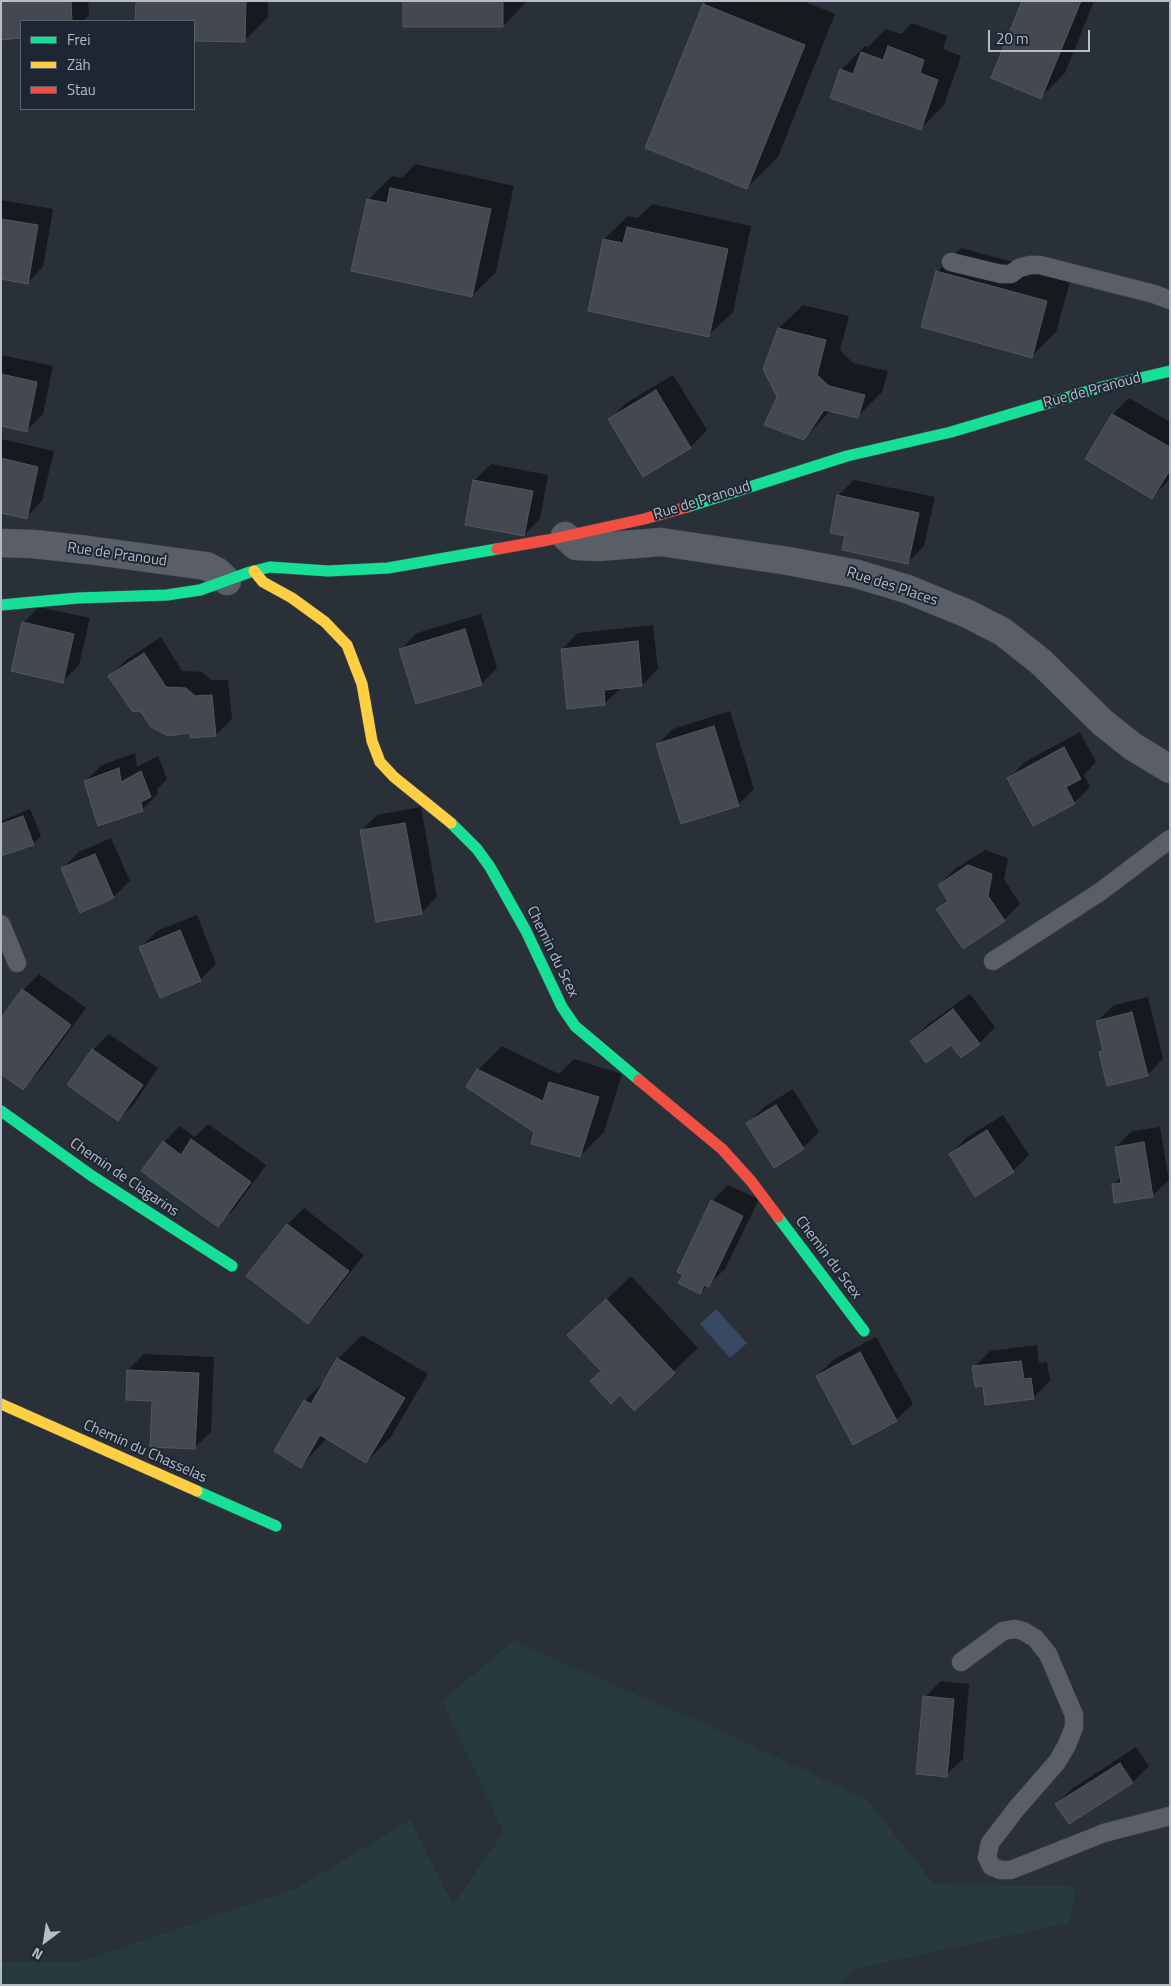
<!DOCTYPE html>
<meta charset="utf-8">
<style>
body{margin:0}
#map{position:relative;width:1171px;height:1986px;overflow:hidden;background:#2a3038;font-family:"Titillium Web",sans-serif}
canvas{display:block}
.frame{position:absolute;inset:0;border:2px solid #b4bcc9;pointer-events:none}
.legend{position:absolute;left:20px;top:20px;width:175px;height:90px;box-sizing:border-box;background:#1d2633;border:1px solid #59626f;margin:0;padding:6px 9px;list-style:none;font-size:15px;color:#b4bcc9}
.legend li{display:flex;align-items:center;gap:10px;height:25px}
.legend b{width:25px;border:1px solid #59626f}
.north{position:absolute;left:20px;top:1916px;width:50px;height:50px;-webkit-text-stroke:4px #1d2633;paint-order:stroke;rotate:211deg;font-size:14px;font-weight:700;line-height:20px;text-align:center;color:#b4bcc9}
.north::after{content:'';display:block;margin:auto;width:18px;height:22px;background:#b4bcc9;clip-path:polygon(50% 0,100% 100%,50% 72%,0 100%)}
.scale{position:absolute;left:988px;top:30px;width:102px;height:22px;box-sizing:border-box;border:2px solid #b4bcc9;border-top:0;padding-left:6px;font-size:15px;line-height:18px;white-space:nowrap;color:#b4bcc9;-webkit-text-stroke:4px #1d2633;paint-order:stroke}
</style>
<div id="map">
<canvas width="1171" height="1986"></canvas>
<div class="frame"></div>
<ul class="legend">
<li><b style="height:6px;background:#16e098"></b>Frei</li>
<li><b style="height:6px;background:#ffcf43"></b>Zäh</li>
<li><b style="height:6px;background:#f24e42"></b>Stau</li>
</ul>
<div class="north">N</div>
<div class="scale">20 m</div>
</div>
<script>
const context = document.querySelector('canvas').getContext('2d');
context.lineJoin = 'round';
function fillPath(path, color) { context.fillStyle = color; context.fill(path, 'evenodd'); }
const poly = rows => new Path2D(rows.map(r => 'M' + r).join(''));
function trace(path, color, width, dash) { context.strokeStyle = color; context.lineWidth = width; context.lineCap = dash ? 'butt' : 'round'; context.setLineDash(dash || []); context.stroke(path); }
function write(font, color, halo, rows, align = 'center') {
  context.font = font + ' "Titillium Web",sans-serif'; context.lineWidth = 4; context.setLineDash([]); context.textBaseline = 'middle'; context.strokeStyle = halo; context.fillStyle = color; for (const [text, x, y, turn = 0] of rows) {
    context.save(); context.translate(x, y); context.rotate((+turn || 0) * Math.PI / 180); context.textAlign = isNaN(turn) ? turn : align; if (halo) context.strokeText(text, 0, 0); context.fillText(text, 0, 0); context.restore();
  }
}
fillPath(poly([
 [513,1641,732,1736,867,1800,934,1884,1076,1886,1069,1923,854,1969,838,1985,1,1985,1,1962,83,1961,295,1889,410,1820,453,1905,504,1832,442,1701]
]), '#273a3e');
fillPath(poly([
 [716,1309,747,1343,730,1358,700,1324]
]), '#384963');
fillPath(poly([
 [1,1,88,1,89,15,83,21,21,21,21,36,1,38],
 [137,1,268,1,268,17,244,41,194,40,194,21,136,21],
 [404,1,527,1,503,26],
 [707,1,803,1,835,14,778,157,747,188,704,5],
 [1024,1,1094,1,1065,73,1041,97],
 [912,23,947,36,943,49,961,56,944,105,921,128,841,70,865,46,868,47,886,29,901,34],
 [415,164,514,186,496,272,472,296,368,200,392,176,402,178],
 [1,200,53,209,43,267,27,283,1,278],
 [652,204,751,226,733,312,709,335,604,239,628,216,638,218],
 [961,248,1071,278,1056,332,1032,356,937,272],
 [803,305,849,316,840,350,853,363,888,371,882,392,858,416,831,410,804,439,778,397,779,328],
 [1,355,53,366,43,414,27,430,1,425],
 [673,375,707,430,691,447,643,475,610,419,626,403],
 [1129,398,1170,422,1170,479,1152,497,1087,459,1113,414],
 [1,439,54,451,42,501,26,517,1,512],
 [491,464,548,475,540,519,524,535,466,524,475,480],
 [854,480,935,497,924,546,908,562,846,535,838,496],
 [39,607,90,618,79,665,63,681,23,623],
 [481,614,497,668,481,684,401,649,417,633],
 [653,625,658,669,642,685,621,688,604,704,562,649,578,633],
 [161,637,182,671,202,672,211,680,228,680,232,719,216,735,190,731,142,711,110,676,126,660],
 [730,711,754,789,738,805,657,745,673,729],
 [1080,732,1096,762,1084,775,1090,787,1074,803,1009,778,1025,762],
 [135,753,137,767,158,756,167,779,157,789,158,794,142,810,85,781,102,765],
 [421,807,437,897,421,913,361,831,377,815],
 [30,809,41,836,33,844,1,854,1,821],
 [111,838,130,881,113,897,63,868,79,852],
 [985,850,1008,858,1004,879,1020,904,1004,920,938,910,948,899,939,885,955,869],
 [197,915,216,964,200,980,141,947,157,931],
 [39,974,86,1008,39,1072,23,1088,23,990],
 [970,994,995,1027,979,1044,911,1041,927,1025],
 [1148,997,1163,1059,1147,1075,1100,1053,1104,1049,1097,1021,1114,1005],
 [109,1034,158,1068,134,1104,118,1120,93,1050],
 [502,1046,559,1074,574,1059,622,1074,604,1132,580,1156,536,1131,478,1070],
 [793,1089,819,1132,803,1148,748,1123,764,1107],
 [1003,1115,1029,1155,1013,1171,950,1155,966,1138],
 [208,1124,266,1165,234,1209,218,1225,164,1142,180,1126,195,1137],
 [1160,1127,1169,1180,1152,1196,1113,1184,1121,1177,1116,1147,1132,1131],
 [728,1185,759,1199,725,1269,700,1292,712,1201],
 [304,1208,364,1255,324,1306,308,1322,248,1276,288,1224],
 [631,1276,698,1348,634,1409,603,1370,569,1335],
 [362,1335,428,1374,390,1438,366,1462,327,1438,301,1466,305,1401,326,1379,338,1359],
 [876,1337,913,1404,896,1420,817,1376,833,1360],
 [1037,1345,1039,1363,1047,1362,1050,1381,1033,1398,984,1385,974,1367,990,1351],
 [144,1354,214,1357,211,1432,194,1448,128,1370],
 [941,1681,969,1684,963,1759,946,1775,925,1697],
 [1136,1747,1149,1766,1133,1782,1057,1804,1073,1788]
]), '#0007');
const building = poly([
 [1,1,71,1,72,21,21,21,21,38,1,40,1,1],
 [136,1,246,1,245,42,194,41,194,21,135,21,136,1],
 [403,1,503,1,503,27,403,27,403,1],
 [1022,1,1081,1,1041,99,991,78,1022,1],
 [703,4,805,45,747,189,645,148,703,4],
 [888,46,924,60,920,73,938,80,921,130,830,98,840,69,853,74,861,52,883,60,888,46],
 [390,188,491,209,472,297,351,271,367,199,387,203,390,188],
 [1,219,38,225,28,284,1,279,1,219],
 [627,227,728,249,709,337,588,311,603,239,623,243,627,227],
 [936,271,1047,301,1032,358,921,327,936,271],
 [778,328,826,340,817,375,829,386,865,395,858,418,824,410,804,440,764,425,777,397,763,369,778,328],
 [1,374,37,382,27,432,1,426,1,374],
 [656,390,691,448,643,477,608,419,656,390],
 [1112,414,1170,447,1170,470,1152,499,1085,459,1112,414],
 [1,458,38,467,27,519,1,513,1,458],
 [473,480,533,491,524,536,465,525,473,480],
 [837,495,919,513,908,564,842,550,845,536,830,533,837,495],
 [22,622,74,634,63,683,11,671,22,622],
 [465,629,482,685,416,704,399,649,465,629],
 [638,641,642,686,604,690,605,705,567,709,561,649,638,641],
 [144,653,166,687,186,688,195,696,212,695,216,736,191,738,189,733,168,736,151,727,141,712,132,711,108,676,144,653],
 [714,726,739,806,681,824,656,744,714,726],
 [1064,747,1081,779,1066,787,1075,804,1033,826,1007,778,1064,747],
 [119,768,121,782,141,771,151,797,141,802,143,811,98,826,84,781,119,768],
 [23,816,34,845,1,856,1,824,23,816],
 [405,823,422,914,376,922,360,830,405,823],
 [95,854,114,898,80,913,61,868,95,854],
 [968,865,992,874,988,896,1005,921,963,949,936,909,948,901,938,885,968,865],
 [180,930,201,981,160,998,139,947,180,930],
 [22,989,71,1025,23,1090,1,1074,1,1018,22,989],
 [953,1009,980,1044,961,1058,951,1045,926,1063,910,1041,953,1009],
 [1132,1012,1148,1076,1107,1086,1099,1052,1103,1051,1096,1021,1132,1012],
 [92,1049,143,1085,118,1121,67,1085,92,1049],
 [477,1069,543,1101,549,1082,599,1097,580,1157,531,1144,534,1132,466,1087,477,1069],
 [776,1105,804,1149,774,1168,746,1123,776,1105],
 [987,1130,1014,1172,975,1197,949,1154,987,1130],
 [191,1139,251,1182,218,1227,141,1171,163,1141,181,1155,191,1139],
 [1144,1142,1153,1197,1114,1203,1112,1184,1121,1183,1115,1147,1144,1142],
 [711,1200,743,1216,709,1287,704,1285,700,1294,678,1283,683,1275,677,1272,711,1200],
 [287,1224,349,1271,308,1324,246,1276,287,1224],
 [606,1299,675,1373,634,1411,620,1395,611,1404,590,1381,601,1371,567,1335,606,1299],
 [860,1352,897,1421,853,1445,816,1376,860,1352],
 [337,1358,405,1398,366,1463,320,1435,301,1468,274,1451,304,1400,311,1404,337,1358],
 [1021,1361,1024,1379,1031,1378,1034,1399,985,1405,983,1386,975,1387,972,1366,1021,1361],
 [127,1370,199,1373,195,1449,150,1447,152,1401,126,1400,127,1370],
 [923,1696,954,1699,947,1777,916,1774,923,1696],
 [1120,1763,1133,1783,1069,1824,1055,1804,1120,1763]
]);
fillPath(building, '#444950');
trace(building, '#52575f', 1);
const lane = poly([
 [951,262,1001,274,1011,274,1019,268,1030,265,1040,265,1154,294,1170,300],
 [1,924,17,963],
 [993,961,1100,892,1170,839],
 [961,1662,1003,1631,1015,1629,1023,1631,1035,1638,1048,1654,1074,1715,1074,1727,1067,1745,1057,1762,1016,1809,990,1843,987,1857,991,1866,1000,1870,1011,1870,1104,1833,1170,1816]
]);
const street = poly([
 [565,536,576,546,598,547,661,542,788,561,857,574,907,589,968,614,1003,632,1041,662,1102,722,1132,746,1170,769],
 [1,543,33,544,88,550,206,566,218,572,227,581]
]);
const fast = poly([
 [687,507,847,456,951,432,1102,387,1170,371],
 [1,605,78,598,167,595,200,590,250,572,270,567,328,571,388,568,497,549],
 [451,823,477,849,490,867,526,931,562,1007,575,1026,639,1080],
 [1,1111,92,1176,232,1266],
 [778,1217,864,1331],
 [197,1491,276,1526]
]);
const slow = poly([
 [254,571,263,582,292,598,325,622,347,645,362,684,372,741,380,762,394,777,451,823],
 [1,1404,197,1491]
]);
const jam = poly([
 [497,549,548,540,644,519,687,507],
 [639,1080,722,1149,751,1181,778,1217]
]);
trace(lane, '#484c53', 19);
trace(street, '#484c53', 29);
trace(fast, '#484c53', 12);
trace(slow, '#484c53', 12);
trace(jam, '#484c53', 12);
trace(lane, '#5a5e66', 18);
trace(street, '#5a5e66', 28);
trace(fast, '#16e098', 11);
trace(slow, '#ffcf43', 11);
trace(jam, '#f24e42', 11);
write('15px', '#b4bcc9', '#1d2633', [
 ["Rue de Pranoud",1092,391,-15],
 ["Rue de Pranoud",702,501,-17],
 ["Rue de Pranoud",117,555,8],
 ["Rue des Places",892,587,18],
 ["Chemin du Scex",552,952,64],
 ["Chemin de Clagarins",124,1178,34],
 ["Chemin du Scex",828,1258,53],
 ["Chemin du Chasselas",145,1452,24]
]);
</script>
